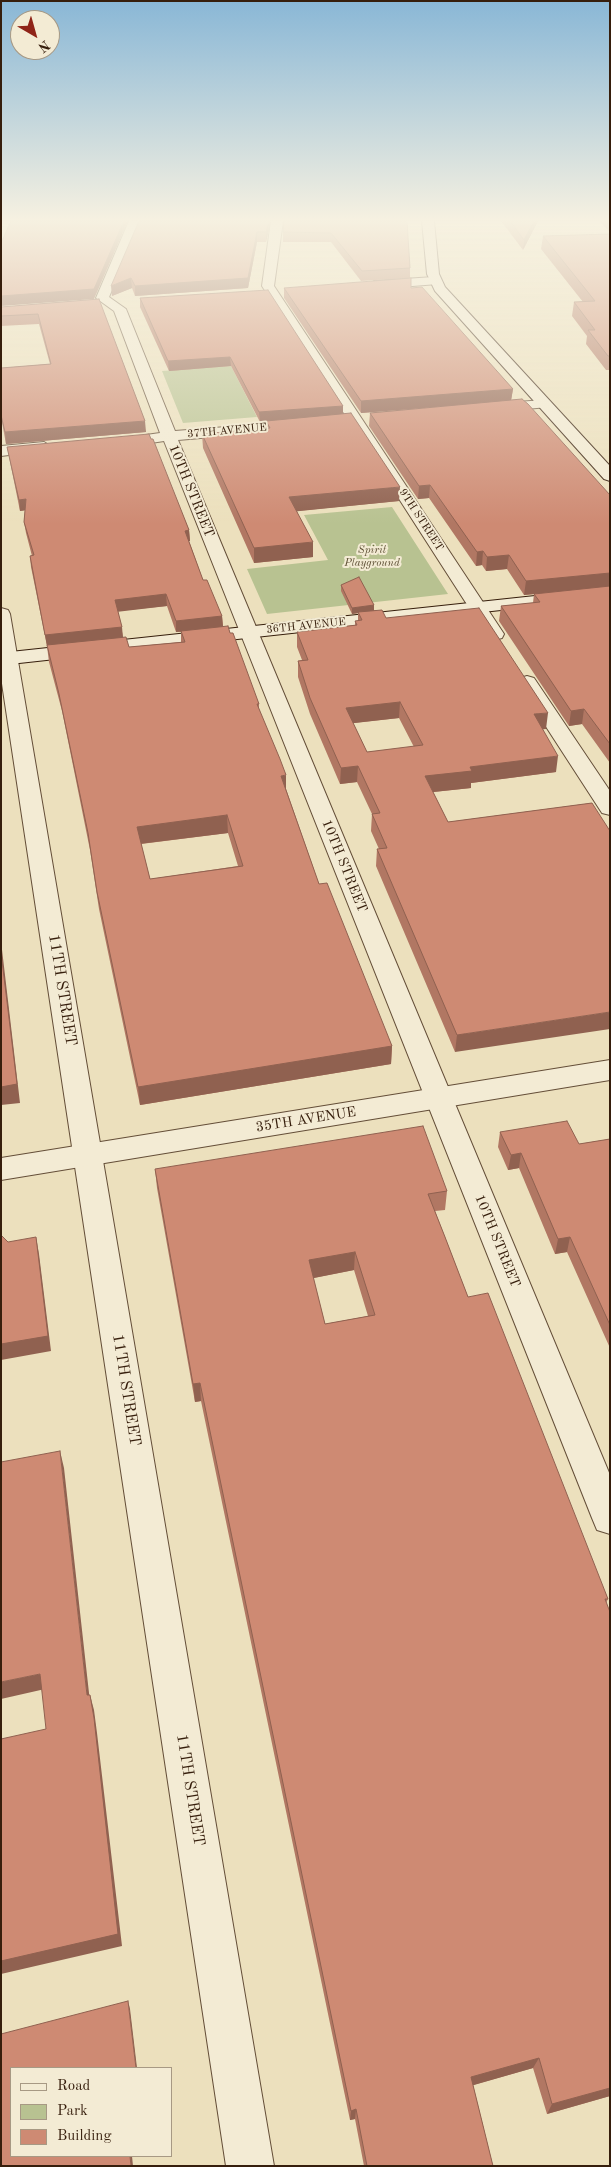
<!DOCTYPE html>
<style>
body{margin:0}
#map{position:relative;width:611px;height:2167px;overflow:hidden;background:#ece0bd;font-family:"Old Standard TT",serif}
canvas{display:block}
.frame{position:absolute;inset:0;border:2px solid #361e0c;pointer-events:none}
.legend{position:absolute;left:10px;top:2067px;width:162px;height:90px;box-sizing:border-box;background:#f3ebd4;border:1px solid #a79984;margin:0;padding:6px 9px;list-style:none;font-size:15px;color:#361e0c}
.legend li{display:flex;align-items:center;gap:10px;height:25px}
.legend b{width:25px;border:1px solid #a79984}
.north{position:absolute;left:10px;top:10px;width:50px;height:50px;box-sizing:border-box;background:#f3ebd4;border:1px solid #a79984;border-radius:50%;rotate:142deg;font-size:14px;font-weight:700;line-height:20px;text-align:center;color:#361e0c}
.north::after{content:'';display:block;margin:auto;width:18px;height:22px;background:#8f2418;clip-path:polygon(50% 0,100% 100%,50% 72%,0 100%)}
</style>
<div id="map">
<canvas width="611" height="2167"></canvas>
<div class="frame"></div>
<ul class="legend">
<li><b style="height:6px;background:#f3ebd4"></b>Road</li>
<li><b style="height:14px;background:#b8c291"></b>Park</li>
<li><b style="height:14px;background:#ce8a73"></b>Building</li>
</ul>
<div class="north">N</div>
</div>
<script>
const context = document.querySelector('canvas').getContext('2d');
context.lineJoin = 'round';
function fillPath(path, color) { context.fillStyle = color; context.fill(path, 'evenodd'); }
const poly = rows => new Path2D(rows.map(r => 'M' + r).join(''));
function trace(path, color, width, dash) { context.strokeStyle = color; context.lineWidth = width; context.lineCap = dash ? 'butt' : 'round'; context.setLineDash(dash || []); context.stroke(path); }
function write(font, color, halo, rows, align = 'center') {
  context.font = font + ' "Old Standard TT",serif'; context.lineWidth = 4; context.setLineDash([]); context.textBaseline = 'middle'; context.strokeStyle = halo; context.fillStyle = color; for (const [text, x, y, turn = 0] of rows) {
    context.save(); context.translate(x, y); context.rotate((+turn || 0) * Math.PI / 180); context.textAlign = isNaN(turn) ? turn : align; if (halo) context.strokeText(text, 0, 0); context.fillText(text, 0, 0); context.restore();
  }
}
fillPath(poly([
 [231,366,257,417,183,423,162,371],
 [392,507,448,594,267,614,247,569,328,560,304,515]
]), '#b8c291');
const minor = poly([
 [129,221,141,221,109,297,126,309,175,431,303,421,310,425,303,429,178,440,610,1475,610,1534,597,1530,592,1518,164,441,151,443,143,438,146,435,160,433,114,311,96,298,129,221],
 [271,221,283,221,274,286,504,634,502,638,495,640,488,638,486,634,262,286,271,221],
 [434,277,438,278,440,281,438,284,374,289,368,285,374,281,434,277],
 [543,400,548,401,550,404,548,407,493,412,486,408,493,404,543,400],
 [44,442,52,447,49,450,1,456,1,446,44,442],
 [1,608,8,610,10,614,274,2166,226,2166,1,677,1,608],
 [527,676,534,678,610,791,610,815,602,813,517,682,520,678,527,676]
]);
const tertiary = poly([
 [610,1060,610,1080,1,1180,1,1158,610,1060]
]);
const secondary = poly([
 [422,221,434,221,439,274,445,287,610,466,610,481,604,479,435,291,427,274,422,221],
 [610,588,610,598,1,665,1,653,610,588]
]);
trace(minor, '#644e38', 2);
trace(tertiary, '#644e38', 2);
trace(secondary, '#361e0c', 2);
fillPath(minor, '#f3ebd4');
fillPath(tertiary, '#f3ebd4');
fillPath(secondary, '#f3ebd4');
fillPath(poly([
 [139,221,271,221,266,242,257,242,248,288,135,296,132,288,112,296],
 [407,221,410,268,410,278,361,281,331,242,283,242,283,232],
 [501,221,538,221,523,250],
 [599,221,610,221,610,232],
 [610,234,610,370,606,370,586,344,587,336,572,316,574,302,583,302,541,249,543,236],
 [284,288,411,288,513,389,511,400,610,495,610,763,582,724,569,726,499,621,501,606,533,603,534,594,524,595,507,569,486,571,482,565,476,566,429,498,418,499,369,426,370,413,462,405,361,413,284,298],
 [140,298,343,406,343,414,399,501,297,511,313,557,254,563,203,448,202,434,266,429,266,422,260,422,231,366,169,371,140,307],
 [99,299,146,432,6,444,1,417,1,368,50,364,39,324,1,326,1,307],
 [151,439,189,530,190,541,189,541,203,580,222,616,223,626,259,704,259,709,286,789,319,884,392,1046,391,1064,140,1105,99,909,90,850,62,711,49,662,47,646,31,567,30,556,32,556,26,533,24,522,25,510,20,511,7,447],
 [167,606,176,632,181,632,181,642,129,647,123,637,118,611],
 [228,833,238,866,150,879,141,844],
 [341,585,374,605,374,610,386,618,546,729,543,729,556,772,471,783,471,788,433,792,448,822,592,803,455,1052,376,866,377,849,379,849,371,831,372,814,357,782,340,784,310,714,298,677,298,661,302,660,297,647,297,632,355,625,355,621,358,621,358,613,352,614,341,591],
 [399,718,414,747,367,752,353,723],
 [500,1132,579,1144,610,1139,610,1348,567,1252,555,1254,519,1168,508,1170,498,1147],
 [155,1169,447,1191,445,1210,435,1211,468,1297,608,1599,606,1603,610,1612,610,2096,547,2114,533,2068,473,2085,493,2166,364,2166,355,2119,350,2120,201,1401,195,1402,157,1188],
 [354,1270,368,1316,325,1324,313,1278]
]), '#b17763');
fillPath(poly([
 [124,221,128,221,94,299,1,306,1,296],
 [269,221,271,221,266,242,266,232],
 [534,221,538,221,523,250,524,240],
 [257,232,257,242,248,288,135,296,135,286],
 [131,278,132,288,112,296,111,286],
 [230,357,231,366,169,371,168,361],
 [513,389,511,401,361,413,361,401],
 [343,406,343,415,260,422,259,412],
 [145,421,146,432,6,444,5,432],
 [430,485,429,498,418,499,419,486],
 [400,487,399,501,290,512,289,497],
 [26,499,28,510,20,511,19,500],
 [189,530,190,541,186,541,185,531],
 [313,542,313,557,254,563,254,548],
 [483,551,482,565,476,566,477,552],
 [509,555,507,569,486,571,487,557],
 [610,573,610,587,524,595,526,581],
 [166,594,167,606,116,612,115,600],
 [374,605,374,611,352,614,352,608],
 [222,616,223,627,176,632,176,621],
 [122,627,123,638,47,646,45,635],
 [400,702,399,718,346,724,346,708],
 [584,709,582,724,569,726,571,711],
 [548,713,546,729,532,730,534,714],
 [558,756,556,772,471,783,471,788,424,793,425,776,470,767],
 [358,766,357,782,340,784,341,768],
 [286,775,286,792,281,776],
 [227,815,228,833,139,844,137,827],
 [1,941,20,1103,1,1105],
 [610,1012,610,1029,455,1052,457,1035],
 [392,1046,391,1064,140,1105,138,1087],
 [521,1153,519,1168,508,1170,511,1155],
 [36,1237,39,1254,51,1351,1,1360,1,1344],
 [570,1237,567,1252,555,1254,558,1239],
 [355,1252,354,1270,309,1279,309,1260],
 [200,1383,201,1401,195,1402,193,1384],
 [60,1451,64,1468,91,1711,87,1695],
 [40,1674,45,1689,1,1699,1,1682],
 [90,1695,94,1710,97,1733,122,1946,1,1974,1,1961],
 [128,2001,130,2009,137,2068,136,2068],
 [539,2058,533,2068,467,2087,471,2077],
 [610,2088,610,2096,547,2114,552,2104],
 [356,2109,355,2119,350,2120,351,2111],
 [130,2156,132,2156,133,2166,131,2166]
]), '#906150');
const building = poly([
 [11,221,124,221,94,289,1,296,1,243,11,221],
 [139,221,269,221,266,232,257,232,248,278,135,286,131,278,111,286,139,221],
 [284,221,407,221,410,268,362,271,331,233,283,232,284,221],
 [510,221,534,221,524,240,510,221],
 [610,234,610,356,608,356,588,330,595,330,574,302,595,301,543,236,610,234],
 [411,278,411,288,422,287,513,389,361,401,284,288,411,278],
 [268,290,343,406,259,412,230,357,168,361,140,298,268,290],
 [99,299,145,421,5,432,1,415,1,368,51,364,38,314,1,316,1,307,99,299],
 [522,399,528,404,610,495,610,573,526,581,509,555,487,557,483,551,477,552,430,485,419,486,370,413,522,399],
 [351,413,400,487,289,497,313,542,254,548,202,434,270,428,266,421,351,413],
 [149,434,151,439,153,439,189,530,185,531,203,580,207,580,222,616,176,621,166,594,115,600,122,627,45,635,30,556,34,555,24,522,26,499,19,500,7,447,149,434],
 [359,577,374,605,352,608,341,585,359,577],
 [610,586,610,744,584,709,571,711,501,606,540,602,534,594,610,586],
 [479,608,548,713,534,714,558,756,470,767,472,771,425,776,448,822,592,803,610,831,610,1012,457,1035,377,849,387,848,372,814,380,813,358,766,341,768,310,698,298,661,308,660,297,632,357,625,355,621,362,620,358,612,382,610,386,618,479,608],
 [400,702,423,745,367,752,346,708,400,702],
 [228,626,230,633,233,633,259,704,257,704,280,759,286,775,281,776,319,884,327,883,392,1046,138,1087,97,892,88,833,59,694,47,645,126,637,129,647,185,642,181,631,228,626],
 [227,815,243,866,150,879,137,827,227,815],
 [1,952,17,1084,1,1087,1,952],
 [567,1121,579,1144,610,1139,610,1325,570,1237,558,1239,521,1153,511,1155,500,1132,567,1121],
 [423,1126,447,1191,428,1194,445,1237,468,1297,488,1293,608,1599,605,1599,610,1612,610,2088,552,2104,539,2058,471,2077,493,2166,367,2166,356,2109,351,2111,200,1383,193,1384,155,1169,423,1126],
 [355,1252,375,1315,325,1324,309,1260,355,1252],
 [1,1235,8,1242,36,1237,48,1336,1,1344,1,1235],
 [60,1451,87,1695,90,1695,94,1718,118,1934,1,1961,1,1739,46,1729,40,1674,1,1682,1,1462,60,1451],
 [128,2001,136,2068,11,2068,11,2156,130,2156,131,2166,1,2166,1,2034,128,2001]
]);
fillPath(building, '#ce8a73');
trace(building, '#906150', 1);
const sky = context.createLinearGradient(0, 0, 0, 524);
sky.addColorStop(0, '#89b7d6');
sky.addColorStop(0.42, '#f6f1e1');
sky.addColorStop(1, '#f6f1e100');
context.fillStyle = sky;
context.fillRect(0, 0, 611, 524);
write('11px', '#361e0c', '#f3ebd4', [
 ["37TH AVENUE",227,431,-5],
 ["9TH STREET",421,520,57],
 ["36TH AVENUE",306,626,-6]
]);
write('italic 11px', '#5d4f34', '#f3ebd4', [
 ["Spirit",372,550],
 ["Playground",372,563]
]);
write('14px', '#361e0c', '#f3ebd4', [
 ["10TH STREET",191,491,68],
 ["10TH STREET",344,866,68],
 ["35TH AVENUE",306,1120,-9],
 ["10TH STREET",497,1241,68]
]);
write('16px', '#361e0c', '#f3ebd4', [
 ["11TH STREET",62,990,81],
 ["11TH STREET",126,1390,81],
 ["11TH STREET",190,1790,81]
]);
</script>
